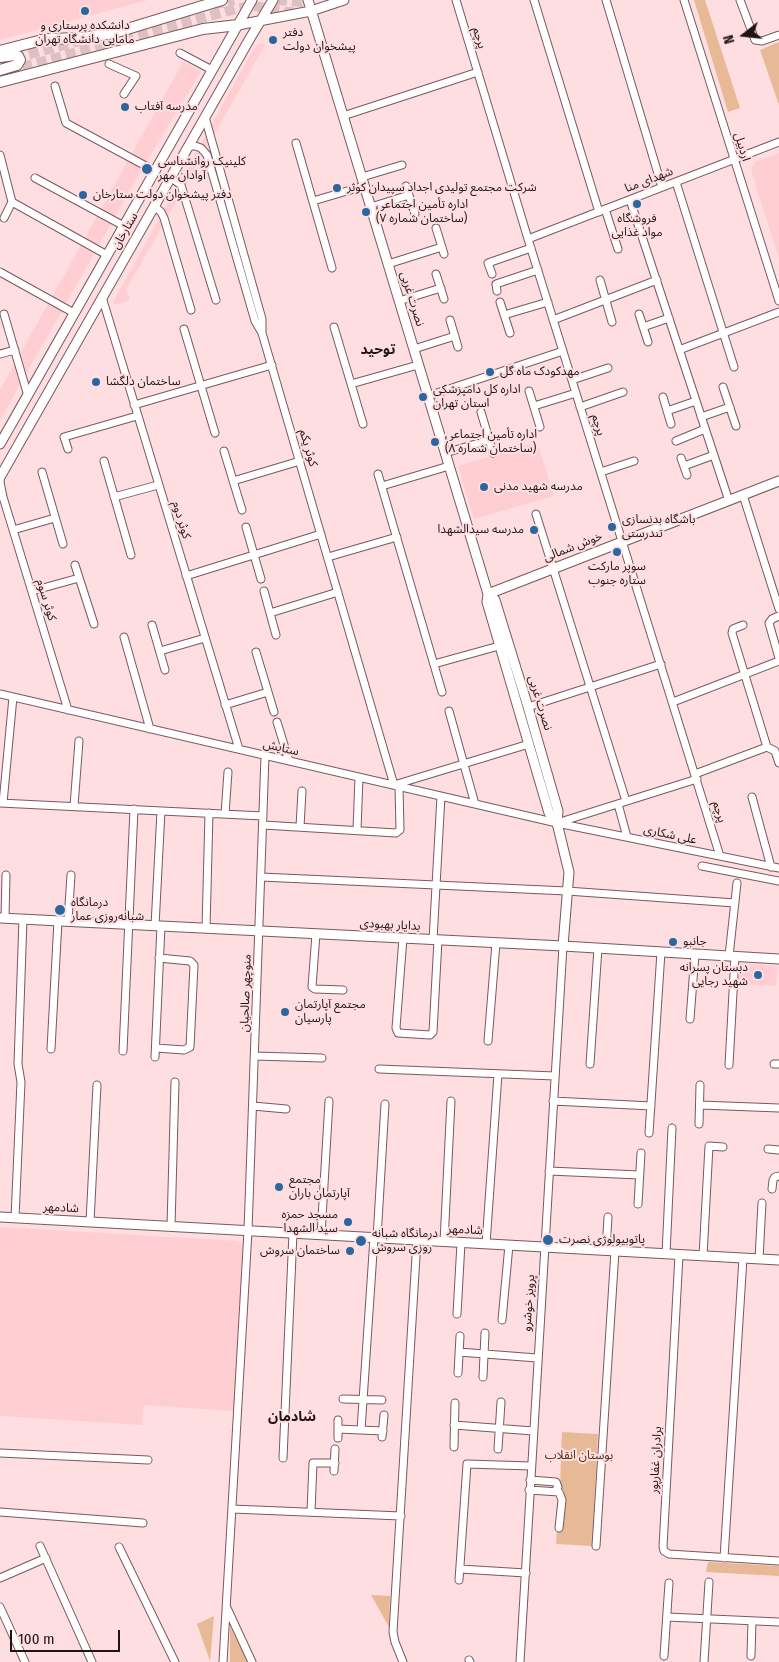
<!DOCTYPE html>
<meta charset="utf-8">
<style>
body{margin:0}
#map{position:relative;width:779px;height:1662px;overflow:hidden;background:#fedee1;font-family:"Fira Sans Condensed",sans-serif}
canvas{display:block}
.north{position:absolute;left:719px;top:10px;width:50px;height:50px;-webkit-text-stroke:4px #fedee1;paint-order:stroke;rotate:254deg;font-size:14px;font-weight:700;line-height:20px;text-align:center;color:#211415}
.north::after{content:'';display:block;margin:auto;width:18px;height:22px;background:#211415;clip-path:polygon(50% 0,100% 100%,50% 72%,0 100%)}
.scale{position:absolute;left:10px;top:1630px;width:110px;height:22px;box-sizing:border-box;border:2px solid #211415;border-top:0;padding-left:6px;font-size:15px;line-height:18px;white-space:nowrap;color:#211415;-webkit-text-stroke:4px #fedee1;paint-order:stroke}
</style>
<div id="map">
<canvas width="779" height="1662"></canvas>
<div class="north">N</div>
<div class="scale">100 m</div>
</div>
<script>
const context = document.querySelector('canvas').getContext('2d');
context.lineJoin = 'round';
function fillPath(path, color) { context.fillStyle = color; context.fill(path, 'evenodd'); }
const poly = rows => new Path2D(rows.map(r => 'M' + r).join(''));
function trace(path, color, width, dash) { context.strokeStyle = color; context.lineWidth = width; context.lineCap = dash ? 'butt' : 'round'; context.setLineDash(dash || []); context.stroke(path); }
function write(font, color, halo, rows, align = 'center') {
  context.font = font + ' "Fira Sans Condensed","Noto Sans Arabic",sans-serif'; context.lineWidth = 4; context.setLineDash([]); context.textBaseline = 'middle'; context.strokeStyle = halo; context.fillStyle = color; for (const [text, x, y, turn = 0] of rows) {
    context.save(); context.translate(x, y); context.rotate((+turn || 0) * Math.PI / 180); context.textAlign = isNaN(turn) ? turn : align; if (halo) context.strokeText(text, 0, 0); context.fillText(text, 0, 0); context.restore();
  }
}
fillPath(poly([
 [0,0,148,0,0,40],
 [260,43,265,45,126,290,130,300,115,305,113,302,253,50],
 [183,62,201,71,142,169,0,420,0,390],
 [779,153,779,259,751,170,755,162],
 [537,442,554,496,474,519,458,466],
 [739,963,778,966,776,986,738,984],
 [0,1227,238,1241,243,1245,234,1411,144,1405,142,1425,0,1416]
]), '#feced3');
fillPath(poly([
 [694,0,705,0,740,108,728,112],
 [779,42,779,105,760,50],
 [562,1432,598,1434,592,1546,556,1544,557,1530,561,1529,564,1493,563,1489,560,1487],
 [708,1562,779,1566,779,1576,706,1572],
 [371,1595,390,1596,389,1627],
 [214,1616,210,1661,197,1624],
 [230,1626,248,1662,230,1662]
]), '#e7b996');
trace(poly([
 [277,0,301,2,309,0],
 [213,5,234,0],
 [0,62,83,40],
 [8,71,235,9,254,6,286,12,297,12]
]), '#ddc0c2', 10, [10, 5]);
const minor = poly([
 [456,0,528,239,720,856],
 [534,0,599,212],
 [606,0,662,187],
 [684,0,779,301],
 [740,0,755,40,762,41,779,35],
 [180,53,212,70],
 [109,64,136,76,124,94],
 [55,86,66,123,155,171],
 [343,116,478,72],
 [205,117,262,319,262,333,394,785,529,744],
 [296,143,332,268],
 [188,146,195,146,201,148,207,155,255,321,262,333],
 [0,155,12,202,107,255],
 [170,177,181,185,216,300],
 [362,177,402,165],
 [35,178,124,226],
 [676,182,734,367],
 [406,186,415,214],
 [630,200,729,501],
 [313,201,364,186],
 [154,206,161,212,164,218,191,310],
 [371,207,409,195],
 [605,209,618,249],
 [4,218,12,202],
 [436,228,444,254],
 [528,239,779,142],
 [388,264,442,247],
 [0,272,74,313],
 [436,274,444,299],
 [492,274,488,263,531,248],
 [600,280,612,322],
 [497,291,496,284,538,270],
 [102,297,239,749],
 [399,301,441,288],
 [500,302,510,333],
 [4,314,28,396],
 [639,314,648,342],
 [504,315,548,302],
 [450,320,458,347],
 [553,320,657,280],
 [334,327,363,424],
 [643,327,669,318],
 [184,329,215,433],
 [414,349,455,336],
 [679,350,779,312],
 [0,354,15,350],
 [572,380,608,368],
 [351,384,418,365],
 [723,387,736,426],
 [529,391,540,427],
 [428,396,563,351],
 [663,397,671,424],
 [134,405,272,365],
 [534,406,576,393],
 [580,407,623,392],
 [667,411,696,401],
 [481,412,493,453],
 [701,417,730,407],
 [676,441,705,429],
 [68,449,64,437,137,416],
 [224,451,242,510],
 [445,453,489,440],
 [681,458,687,475],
 [104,461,131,555],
 [684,466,714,455],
 [42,472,63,544],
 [601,472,634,461],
 [378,474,442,692],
 [1,475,0,482,3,497,68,710],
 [233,481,300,461],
 [382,486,449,466],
 [743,495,779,609],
 [114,497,158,485],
 [536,514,626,801],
 [246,527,261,579],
 [13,530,55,518],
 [328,557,397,537],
 [75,565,94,624],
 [186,576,321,534],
 [32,591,79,578],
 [264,591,276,635],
 [270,613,338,592],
 [779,616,772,619,769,623,779,658],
 [152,625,165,670],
 [743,625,733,629,732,633,767,747],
 [124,637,150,729],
 [160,651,205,638],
 [256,652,274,712],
 [434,664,499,646],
 [0,694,557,823,779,868],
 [673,702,779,661],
 [225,705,268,692],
 [528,707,661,664],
 [449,711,475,804],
 [277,722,289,761],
 [767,747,775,751,779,763],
 [695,774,767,747],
 [752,797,771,867],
 [0,803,263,816],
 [3,803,13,697],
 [618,804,627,837],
 [74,806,79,741],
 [225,814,228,772],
 [557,823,697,779],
 [263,825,396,833,400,830,399,786],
 [300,827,302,791],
 [357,830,359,777],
 [702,866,779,881],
 [261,877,567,891,735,903],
 [5,918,6,875],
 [68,921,71,875],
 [155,926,161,811],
 [206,928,209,813],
 [316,934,312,987,315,989,343,990],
 [403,938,396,1028,398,1033,430,1035,433,1032,438,940],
 [433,940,441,796],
 [729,956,737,883],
 [690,1019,695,954],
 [488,1041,496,943],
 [156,1048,184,1050,190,1047,194,965,190,961,159,958],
 [51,1049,58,921],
 [123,1051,134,809],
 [255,1056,322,1058],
 [155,1057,161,926],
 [590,1064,598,948],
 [774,1064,779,1064],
 [729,1065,735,956],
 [379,1069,555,1076],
 [553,1101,651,1106],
 [700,1105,779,1108],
 [253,1106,286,1109],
 [699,1124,700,1085],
 [649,1133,661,952],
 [768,1149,779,1150],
 [549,1171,639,1175],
 [772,1189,773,1180,775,1177,779,1176],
 [638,1204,641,1153],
 [15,1218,21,1082,18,1064,23,919],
 [90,1222,97,1085],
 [171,1226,175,1082],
 [321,1235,329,1101],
 [377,1238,385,1104],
 [444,1242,451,1101],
 [486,1244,498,1074],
 [606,1251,608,1217],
 [666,1254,672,1128],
 [679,1255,663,1547,664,1551,669,1554,779,1561],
 [703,1256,709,1146,723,1147],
 [759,1259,762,1203],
 [457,1314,461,1243],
 [502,1320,509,1245],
 [459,1352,537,1358],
 [458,1373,460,1336],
 [483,1377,485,1333],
 [343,1399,382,1400],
 [454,1425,533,1431],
 [338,1429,383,1431],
 [361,1430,374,1238],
 [382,1437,384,1415],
 [338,1438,338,1420],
 [454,1447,455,1403],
 [498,1449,501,1402],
 [0,1453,148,1460],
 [283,1458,293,1233],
 [334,1471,335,1449],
 [530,1480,556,1482,558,1487,555,1491],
 [529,1490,559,1492,562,1500,559,1528],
 [232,1509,401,1516],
 [0,1512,143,1523],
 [311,1512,313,1463,335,1463],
 [40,1546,92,1662],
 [596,1546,615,1251],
 [119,1547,175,1662],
 [724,1558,743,1258],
 [460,1569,526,1573],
 [0,1578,46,1558],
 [459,1580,467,1464,531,1466],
 [0,1607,25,1662],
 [227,1608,252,1662],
 [667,1617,779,1622],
 [664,1656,669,1583],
 [751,1656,752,1621],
 [469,1660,470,1662],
 [223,1662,248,1231,265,756],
 [403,1662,395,1642,393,1632,417,1240],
 [520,1662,563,946],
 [704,1662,709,1582]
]);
const major = poly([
 [308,0,488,594,487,602,549,813,557,823],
 [238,25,311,11,344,0],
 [0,444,252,0],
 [0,477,249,40,273,0],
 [488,594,495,600,528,707,558,811,557,823,569,872,563,946],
 [488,594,779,481],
 [0,918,563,946,779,959],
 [0,1217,779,1260]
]);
const highway = poly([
 [0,51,46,39,81,38,114,33,222,0],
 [0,70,17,65,20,60,18,56,15,55,0,57],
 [0,82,203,29,238,25]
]);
trace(minor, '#7a595d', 9);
trace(major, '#7a595d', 11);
trace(highway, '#7a595d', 12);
trace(minor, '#fff', 7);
trace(major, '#fff', 9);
trace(highway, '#fff', 10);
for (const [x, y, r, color] of [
 [85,11,5,"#2b679e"],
 [273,40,5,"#2b679e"],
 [125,107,5,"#2b679e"],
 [147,169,6,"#2b679e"],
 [337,188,5,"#2b679e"],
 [83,195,5,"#2b679e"],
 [637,204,5,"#2b679e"],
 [366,212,5,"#2b679e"],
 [490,372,5,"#2b679e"],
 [96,382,5,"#2b679e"],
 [423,397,5,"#2b679e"],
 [435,442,5,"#2b679e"],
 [484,487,5,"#2b679e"],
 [612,527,5,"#2b679e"],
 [534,530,5,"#2b679e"],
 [617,552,5,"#2b679e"],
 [60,910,6,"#2b679e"],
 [673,942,5,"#2b679e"],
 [758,975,5,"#2b679e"],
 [285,1012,5,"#2b679e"],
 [279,1187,5,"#2b679e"],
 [348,1222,5,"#2b679e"],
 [548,1240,6,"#2b679e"],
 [361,1241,6,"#2b679e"],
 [350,1251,5,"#2b679e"]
]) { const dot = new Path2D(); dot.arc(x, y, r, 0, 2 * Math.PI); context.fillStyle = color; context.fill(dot); trace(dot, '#fedee1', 2); }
write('12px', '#211415', '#fedee1', [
 ["دانشکده پرستاری و",85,26,"center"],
 ["مامایی دانشگاه تهران",85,40,"center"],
 ["دفتر",283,33],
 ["پیشخوان دولت",283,47],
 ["مدرسه آفتاب",135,107],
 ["کلینیک روانشناسی",158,162],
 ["آوادان مهر",158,176],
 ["شرکت مجتمع تولیدی اجداد سپیدان کوثر",347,188],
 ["دفتر پیشخوان دولت ستارخان",93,195],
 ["اداره تأمین اجتماعی",376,205],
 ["(ساختمان شماره ۷)",376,219],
 ["فروشگاه",637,219,"center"],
 ["مواد غذایی",637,233,"center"],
 ["مهدکودک ماه گل",500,372],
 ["ساختمان دلگشا",106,382],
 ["اداره کل دامپزشکی",433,390],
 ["استان تهران",433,404],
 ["اداره تأمین اجتماعی",445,435],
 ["(ساختمان شماره ۸)",445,449],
 ["مدرسه شهید مدنی",494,487],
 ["باشگاه بدنسازی",622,520],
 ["تندرستی",622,534],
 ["مدرسه سیدالشهدا",524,530,"right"],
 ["سوپر مارکت",617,567,"center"],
 ["ستاره جنوب",617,581,"center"],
 ["درمانگاه",71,903],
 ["شبانه‌روزی عمار",71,917],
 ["جانبو",683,942],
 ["دبستان پسرانه",748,968,"right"],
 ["شهید رجایی",748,982,"right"],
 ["مجتمع آپارتمان",295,1005],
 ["پارسیان",295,1019],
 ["مجتمع",289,1180],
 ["آپارتمان باران",289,1194],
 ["مسجد حمزه",338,1215,"right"],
 ["سید الشهدا",338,1229,"right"],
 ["درمانگاه شبانه",372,1234],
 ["روزی سروش",372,1248],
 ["پاتوبیولوژی نصرت",559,1240],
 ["ساختمان سروش",340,1251,"right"]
], 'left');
write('12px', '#211415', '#fedee1', [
 ["پرچم",479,38,73],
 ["اردبیل",742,147,73],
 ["شهدای منا",649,180,-21],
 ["ستارخان",125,231,-60],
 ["نصرت غربی",412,299,73],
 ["پرچم",598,425,73],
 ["کوثر یکم",308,448,74],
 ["کوثر دوم",181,520,73],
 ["خوش شمالی",573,547,-21],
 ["کوثر سوم",46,600,73],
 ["نصرت غربی",540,703,73],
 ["ستایش",281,748,13],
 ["پرچم",719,812,73],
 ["علی شکاری",670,835,12],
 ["بدایار بهبودی",390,925,3],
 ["منوچهر صالحیان",246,993,-88],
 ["شادمهر",61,1208,3],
 ["شادمهر",465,1230,3],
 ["پرویز خوشرو",529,1303,-86],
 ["برادران غفارپور",656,1460,-87]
]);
write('12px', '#4e2f15', '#fedee1', [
 ["بوستان انقلاب",579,1456]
]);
write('bold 14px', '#211415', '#fedee1', [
 ["توحید",378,350],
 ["شادمان",292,1417]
]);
</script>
